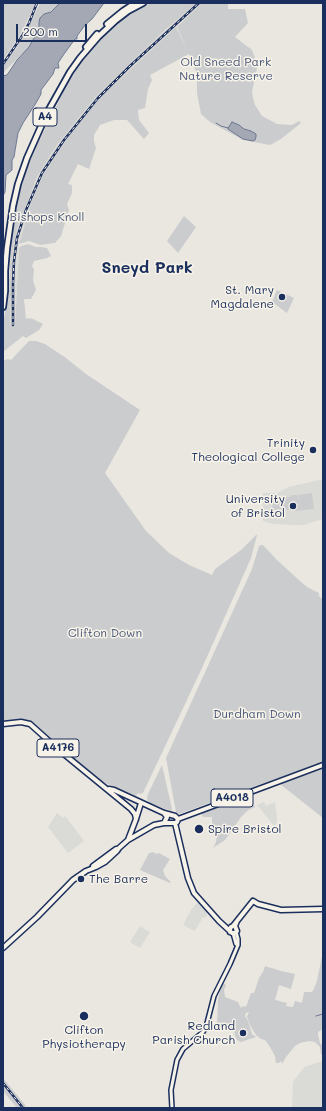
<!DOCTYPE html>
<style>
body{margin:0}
#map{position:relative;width:326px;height:1111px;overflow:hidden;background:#eae7e0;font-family:Mali,sans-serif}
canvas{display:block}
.frame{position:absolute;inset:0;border:4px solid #1b2f5e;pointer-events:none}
.scale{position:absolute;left:16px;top:24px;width:71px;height:18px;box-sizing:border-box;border:2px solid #1b2f5e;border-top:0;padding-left:5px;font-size:12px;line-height:14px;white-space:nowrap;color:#1b2f5e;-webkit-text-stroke:3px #f7f3e8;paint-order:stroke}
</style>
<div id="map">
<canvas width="326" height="1111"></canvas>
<div class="frame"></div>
<div class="scale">200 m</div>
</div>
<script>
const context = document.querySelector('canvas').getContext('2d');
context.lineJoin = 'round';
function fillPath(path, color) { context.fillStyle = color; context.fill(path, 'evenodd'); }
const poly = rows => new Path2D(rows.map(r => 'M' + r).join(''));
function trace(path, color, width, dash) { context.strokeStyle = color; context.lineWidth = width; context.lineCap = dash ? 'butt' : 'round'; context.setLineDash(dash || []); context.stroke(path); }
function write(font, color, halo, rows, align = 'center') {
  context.font = font + ' Mali,sans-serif'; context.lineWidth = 3; context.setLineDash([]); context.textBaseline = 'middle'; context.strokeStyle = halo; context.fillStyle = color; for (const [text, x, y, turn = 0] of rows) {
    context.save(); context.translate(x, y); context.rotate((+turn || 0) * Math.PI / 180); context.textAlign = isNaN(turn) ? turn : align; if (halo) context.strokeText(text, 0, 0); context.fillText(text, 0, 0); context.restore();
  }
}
fillPath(poly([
 [197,3,202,3,143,59,139,54,167,28],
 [138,56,142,60,99,99,70,134,43,175,31,203,19,244,15,326,10,325,12,265,13,249,17,229,37,178,56,146,96,95],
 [323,479,323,519,303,525,295,525,273,524,263,521,263,493,277,493,289,487],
 [264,802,266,806,275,802,277,819,275,827,257,805],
 [57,813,63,818,65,816,66,817,84,841,68,853,48,827],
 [198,902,208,913,205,918,203,917,195,931,183,925,191,910],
 [140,926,150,932,140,948,130,942],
 [323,1061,323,1108,292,1108,293,1082,304,1067]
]), '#dadad6');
fillPath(poly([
 [3,3,36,3,20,35,3,60],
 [40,3,60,3,21,81,3,76,7,75,24,52,3,73,3,65,17,47,26,31],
 [148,3,197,3,167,28,96,96,56,146,37,177,17,229,13,249,12,265,10,325,15,326,19,248,21,246,28,244,36,247,41,247,47,248,51,256,47,258,34,261,32,266,34,269,33,280,36,290,31,299,24,299,26,319,28,318,30,319,31,318,43,324,39,330,26,338,23,336,3,352,3,322,8,300,12,236,17,205,24,177,36,147,64,91,87,52,106,31,123,18],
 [202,3,228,3,228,9,245,9,248,23,235,37,252,50,256,61,257,68,252,92,253,98,255,105,262,116,277,124,292,125,299,121,301,123,281,139,270,145,243,140,210,122,201,114,197,93,197,74,189,54,150,75,152,80,148,89,145,108,138,110,139,120,149,133,144,139,127,120,114,120,100,125,94,135,94,141,96,148,89,169,78,164,68,184,72,185,72,193,67,204,69,210,61,236,55,243,40,245,29,241,19,244,31,203,43,175,70,134,99,99,176,27,187,50,177,27],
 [184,216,196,227,178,253,167,241],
 [277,290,294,298,287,313,272,302],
 [29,341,36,341,45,344,66,358,86,374,140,410,105,473,146,531,169,553,189,565,212,575,215,569,241,550,256,535,257,535,251,558,202,668,143,793,140,794,138,793,136,796,105,783,78,764,30,722,19,720,3,721,3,361,8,359,11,360],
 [312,493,314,509,293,511,291,509,284,510,282,509,272,510,272,507,274,501,281,500,283,498,290,497,292,495,298,495,300,506,299,495],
 [261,545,263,545,277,560,300,581,307,587,319,593,319,596,323,600,323,762,179,814,176,812,166,758,252,569,259,546],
 [162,765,172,809,171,811,150,803,147,799,148,794],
 [323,769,323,818,280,784],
 [249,794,255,807,247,811,241,817,225,840,213,848,216,842,217,834,214,827,212,824,212,817,203,817,201,813],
 [153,852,156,854,159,853,170,859,163,870,165,876,171,882,170,883,140,870,149,853],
 [323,951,323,1029,318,1032,318,1035,320,1043,323,1046,323,1055,321,1054,320,1047,315,1042,309,1041,300,1043,295,1046,286,1057,282,1064,281,1061,279,1063,276,1063,275,1056,270,1047,265,1040,261,1039,256,1035,251,1027,247,1017,249,1012,246,1013,245,1016,248,1021,252,1034,256,1037,241,1042,237,1040,235,1036,234,1032,234,1027,231,1029,217,1028,218,1000,221,986,223,983,226,985,224,990,225,997,238,1002,241,1008,243,1006,246,1007,251,993,254,993,259,978,263,972,265,966,281,971,295,974,291,989,279,985,275,1000,287,1003,286,1006,293,1007,295,1001,302,1003,304,992,312,992,314,989,317,981],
 [3,1078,26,1106,25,1106,26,1108,17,1108,3,1091]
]), '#cbcccd');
const water = poly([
 [60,3,104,3,92,19,85,25,77,36,77,39,75,39,64,54,58,63,59,68,55,68,53,74,41,90,41,94,36,103,23,123,18,133,14,157,12,160,12,170,6,175,5,192,3,196,3,76,7,75,17,60,29,47,34,38,39,34,39,22,40,18,44,14,51,12,60,3],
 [232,122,239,125,244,129,251,131,256,134,256,137,255,140,253,141,243,139,228,129,228,128,232,122]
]);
fillPath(water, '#a3a8b4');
trace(water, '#6d7892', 1);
trace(poly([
 [216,123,221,126,228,128],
 [316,1016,323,1014]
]), '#6d7892', 1);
const minor = poly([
 [233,933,236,944],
 [172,1108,171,1090,177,1060,183,1049,203,1032,206,1027,214,996,230,964,238,945,238,939,236,932]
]);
const major = poly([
 [3,724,21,722,30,724,59,750,131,809,135,814,136,819],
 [109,789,114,790,164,813,175,816,178,819,177,822,175,823,164,823,154,825,128,840],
 [164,813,167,817,164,823],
 [178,819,323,765],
 [175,823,188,878,194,893,219,921,232,933,235,933,237,931,235,926,237,921],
 [93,866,116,849,118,849],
 [230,932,230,929,231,927,233,926,253,901,258,904,281,910,323,909],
 [3,948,37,917,73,880,86,871,96,867,105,862,117,851,119,848,128,840,136,819,141,803]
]);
const highway = poly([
 [107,24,123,11,135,3],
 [86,47,97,34],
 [3,307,5,291,5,271,7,248,13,206,18,184,27,158,47,113,70,72,80,58,99,36,115,21,128,11,143,3]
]);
trace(minor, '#1b2f5e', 6);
trace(major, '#1b2f5e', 7);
trace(highway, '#1b2f5e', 8);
trace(minor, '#f7f3e8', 3);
trace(major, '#f7f3e8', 4);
trace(highway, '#f7f3e8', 4.5);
const rail = poly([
 [3,64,22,36,29,23,37,3],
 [13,325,13,283,14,261,17,238,26,210,42,173,64,140,98,98,130,66,199,3],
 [3,1083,23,1108]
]);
trace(rail, '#1b2f5e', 2.5);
trace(rail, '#f7f3e8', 1, [3]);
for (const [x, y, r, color] of [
 [282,297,4,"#1b2f5e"],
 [313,450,4,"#1b2f5e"],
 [293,506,4,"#1b2f5e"],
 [199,829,5,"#1b2f5e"],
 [81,879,4,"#1b2f5e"],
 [84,1016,5,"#1b2f5e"],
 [243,1033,4,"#1b2f5e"]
]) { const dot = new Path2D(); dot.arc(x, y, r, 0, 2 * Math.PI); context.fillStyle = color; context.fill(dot); trace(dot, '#f7f3e8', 1.5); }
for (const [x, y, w] of [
 [45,117,24],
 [58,748,42],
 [232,798,42]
]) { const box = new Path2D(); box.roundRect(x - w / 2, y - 9, w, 18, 3); context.fillStyle = '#f7f3e8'; context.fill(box); trace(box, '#1b2f5e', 1); }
write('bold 11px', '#1b2f5e', null, [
 ["A4",45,117],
 ["A4176",58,748],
 ["A4018",232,798]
]);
write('12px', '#47567a', '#f7f3e8', [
 ["Old Sneed Park",226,62],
 ["Nature Reserve",226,76],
 ["Bishops Knoll",47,217],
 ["Clifton Down",105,633],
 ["Durdham Down",257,714]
]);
write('12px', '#1b2f5e', '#f7f3e8', [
 ["St. Mary",274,290],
 ["Magdalene",274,304],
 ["Trinity",305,443],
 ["Theological College",305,457],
 ["University",285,499],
 ["of Bristol",285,513],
 ["Spire Bristol",208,829,"left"],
 ["The Barre",89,879,"left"],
 ["Redland",235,1026],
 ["Parish Church",235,1040],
 ["Clifton",84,1030,"center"],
 ["Physiotherapy",84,1044,"center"]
], 'right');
write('bold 16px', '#1b2f5e', '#f7f3e8', [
 ["Sneyd Park",147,268]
]);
</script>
